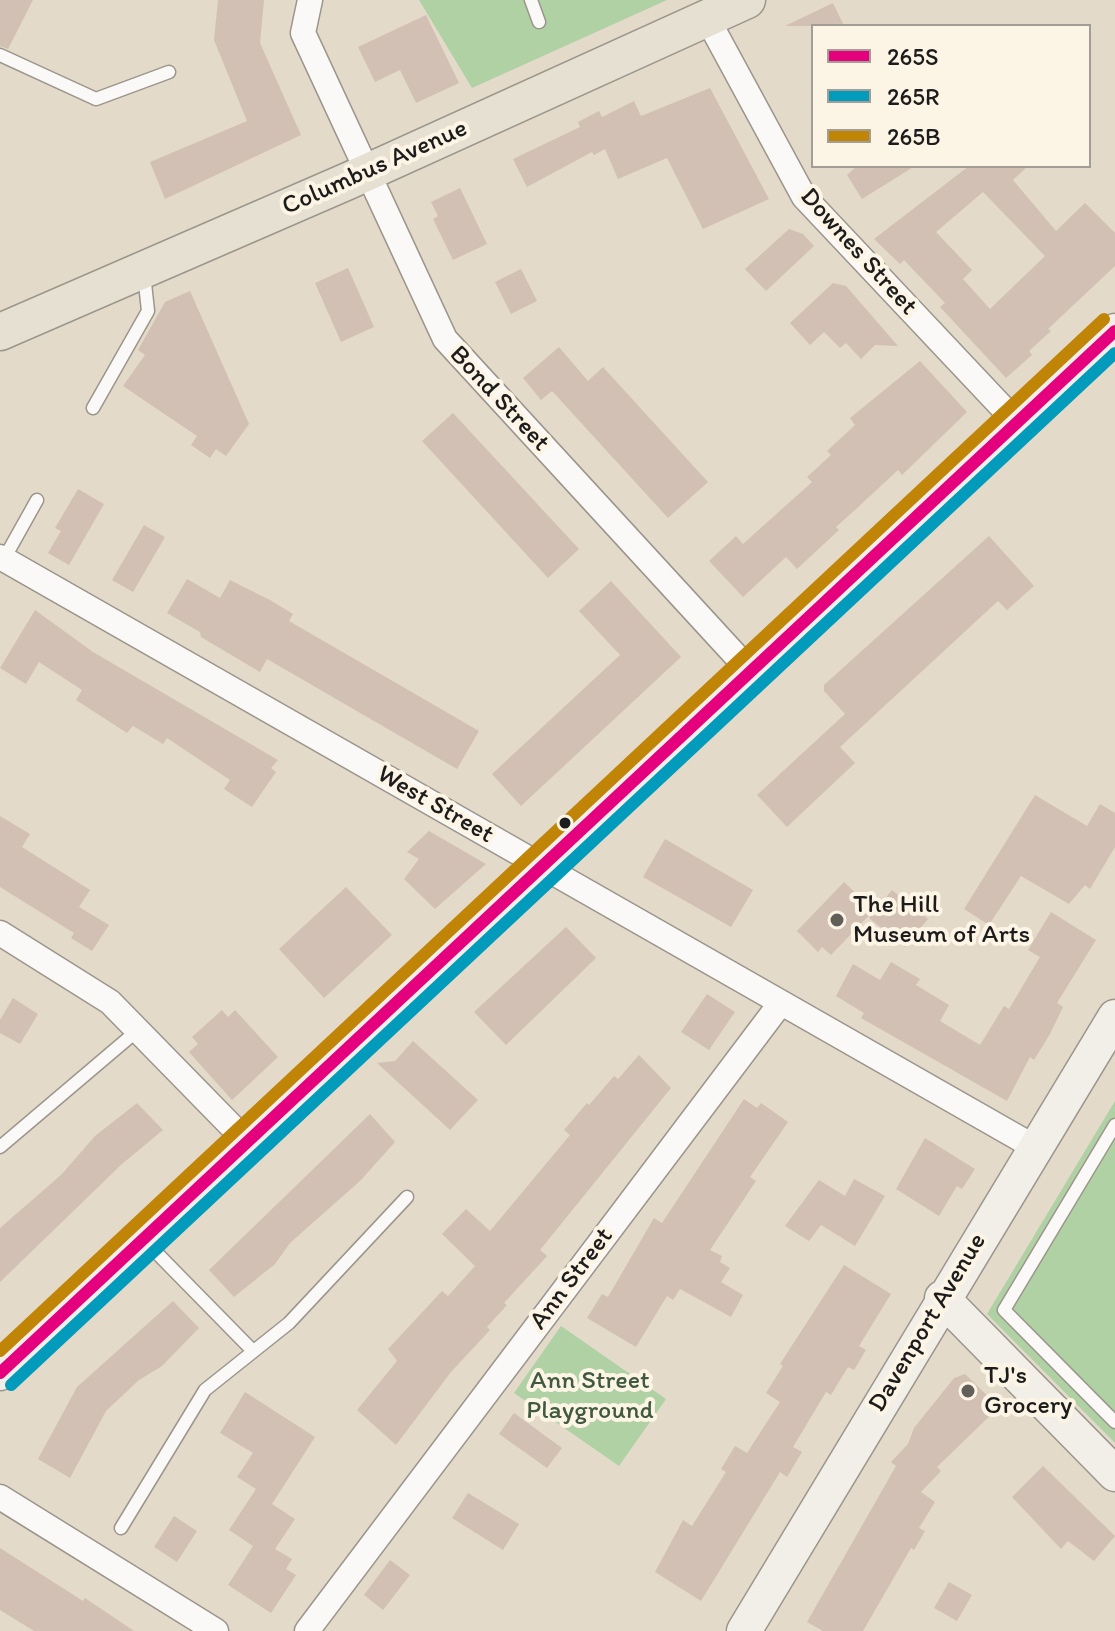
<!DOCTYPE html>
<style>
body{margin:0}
#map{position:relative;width:1115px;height:1631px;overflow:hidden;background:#e4dac9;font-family:Itim,sans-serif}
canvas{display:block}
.legend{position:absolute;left:811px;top:24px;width:280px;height:144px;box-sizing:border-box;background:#fcf5e5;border:2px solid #a29e95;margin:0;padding:10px 14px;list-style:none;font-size:24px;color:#1c1c1c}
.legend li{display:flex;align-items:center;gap:16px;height:40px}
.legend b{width:40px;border:2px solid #a29e95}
</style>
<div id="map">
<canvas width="1115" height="1631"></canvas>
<ul class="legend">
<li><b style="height:10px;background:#e5007d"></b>265S</li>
<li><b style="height:10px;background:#039bbc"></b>265R</li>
<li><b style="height:10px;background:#c08407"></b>265B</li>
</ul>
</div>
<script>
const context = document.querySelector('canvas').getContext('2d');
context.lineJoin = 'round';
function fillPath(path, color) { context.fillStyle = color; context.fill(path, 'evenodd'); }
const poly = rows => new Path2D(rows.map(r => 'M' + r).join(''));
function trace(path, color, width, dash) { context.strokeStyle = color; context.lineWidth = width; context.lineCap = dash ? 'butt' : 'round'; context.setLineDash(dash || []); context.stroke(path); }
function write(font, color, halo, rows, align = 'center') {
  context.font = font + ' Itim,sans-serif'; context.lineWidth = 8; context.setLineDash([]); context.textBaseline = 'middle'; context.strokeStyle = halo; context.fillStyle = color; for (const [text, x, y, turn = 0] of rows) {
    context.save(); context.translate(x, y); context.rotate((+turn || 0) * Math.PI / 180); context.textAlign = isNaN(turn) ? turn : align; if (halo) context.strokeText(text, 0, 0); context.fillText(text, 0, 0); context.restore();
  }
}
fillPath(poly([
 [419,0,667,0,472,88],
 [1115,1101,1115,1443,987,1314],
 [561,1326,666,1399,619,1466,514,1393]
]), '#afd1a3');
fillPath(poly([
 [0,0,33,0,8,49,0,46],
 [218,0,264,0,260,43,301,135,165,199,150,162,247,121,214,40],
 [833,3,844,26,785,26],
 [426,15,459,83,416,103,400,70,375,82,358,47],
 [710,88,769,199,703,229,667,158,618,179,605,149,594,155,592,152,527,187,513,159,580,127,578,122,599,111,602,117,634,101,641,116],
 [857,166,915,166,862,199,847,175],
 [969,166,1028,166,1013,180,1056,231,1085,203,1115,233,1115,266,1048,329,1051,331,1029,351,1032,355,1006,378,940,307,945,303,904,260,900,264,874,239],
 [983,192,1045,256,990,309,963,279,972,270,936,232],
 [460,188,487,244,453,260,433,219,438,216,431,202],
 [789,229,803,234,814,246,766,291,745,269],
 [348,268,374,327,341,342,315,283],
 [521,269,537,301,511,314,495,282],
 [833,283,846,286,898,346,875,345,861,359,846,343,840,348,824,332,810,345,790,323],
 [190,291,249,424,226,456,216,449,210,458,191,445,197,436,123,386,145,355,138,350,165,302],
 [559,347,588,381,603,367,708,482,668,518,552,391,541,400,523,378],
 [920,361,967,412,902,475,898,470,855,510,836,527,839,530,797,569,786,557,743,597,709,561,736,536,743,544,812,482,807,477,831,455,827,451,855,425,850,418],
 [453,413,579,549,548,578,422,441],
 [78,489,104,504,69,565,48,553,61,531,55,528],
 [144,525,165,537,133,592,112,580],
 [989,536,1034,586,1007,610,998,601,840,747,855,763,787,827,757,795,845,714,824,691,824,685],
 [187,579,220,598,230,580,270,600,293,614,289,621,479,731,457,769,267,659,260,672,201,637,200,632,167,613],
 [611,581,681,657,521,806,492,774,620,655,579,611],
 [35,610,93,652,278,760,271,768,276,772,252,807,224,789,230,780,167,738,163,744,133,726,127,733,76,700,82,690,39,662,26,684,0,668],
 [1035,795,1087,826,1100,804,1115,813,1115,847,1090,889,1085,885,1069,904,1021,876,989,925,964,909],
 [0,816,30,834,22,847,90,890,79,907,109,925,92,951,71,938,74,933,0,887],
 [429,831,486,864,435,909,404,879,419,859,407,852],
 [665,839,753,890,731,927,643,877],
 [844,882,874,910,831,955,822,947,818,952,797,931],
 [346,887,392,935,324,998,279,949],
 [892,890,928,919,905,947,869,918],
 [1051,912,1096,940,1057,1003,1063,1007,1050,1034,1034,1060,1030,1057,1007,1101,861,1018,864,1013,836,996,853,964,880,980,891,962,920,979,916,985,949,1005,940,1021,980,1045,1004,1006,1009,1009,1040,957,1028,950],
 [566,927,596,958,506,1045,474,1012],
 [707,994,735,1012,709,1050,681,1032],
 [13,998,38,1014,20,1044,0,1033,0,1020],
 [222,1010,228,1017,235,1010,278,1057,232,1100,189,1052,198,1044,192,1037],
 [413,1041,478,1100,450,1130,377,1063,395,1061],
 [639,1055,671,1088,540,1250,547,1256,504,1303,507,1305,487,1327,490,1330,451,1372,396,1445,357,1410,397,1361,388,1349,442,1291,448,1296,475,1266,442,1234,466,1209,490,1231,570,1135,564,1130,587,1103,589,1105,614,1076,618,1079],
 [744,1099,757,1108,761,1103,788,1122,750,1177,756,1181,710,1250,722,1256,720,1262,730,1268,721,1282,743,1295,731,1317,680,1289,673,1300,667,1296,636,1347,587,1318,602,1294,608,1297,654,1218,662,1223],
 [137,1103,163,1130,122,1164,0,1282,0,1228,61,1175,95,1136],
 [370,1114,395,1142,360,1181,290,1243,275,1264,234,1297,209,1270],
 [925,1138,975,1169,962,1189,957,1186,939,1216,896,1189],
 [854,1179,885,1196,855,1246,821,1225,809,1241,785,1226,819,1180,845,1196],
 [844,1265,891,1294,859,1346,866,1350,854,1370,848,1367,831,1395,826,1392,793,1447,802,1452,787,1477,780,1472,701,1601,655,1572,683,1520,692,1526,726,1472,721,1469,735,1446,747,1453,780,1402,766,1393,783,1366,780,1364],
 [173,1301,199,1328,162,1366,139,1380,106,1411,70,1478,38,1459,77,1387],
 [965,1374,999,1407,937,1467,941,1471,921,1492,935,1502,919,1528,925,1531,914,1550,911,1548,863,1631,823,1631,807,1622,896,1466,891,1462,908,1444,914,1428,954,1378],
 [245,1392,315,1437,272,1504,295,1519,275,1549,292,1559,286,1569,296,1575,271,1613,228,1585,253,1546,229,1530,256,1489,237,1477,253,1453,220,1433],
 [514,1413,562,1448,547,1468,499,1434],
 [1043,1466,1115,1536,1094,1561,1068,1541,1061,1549,1012,1497],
 [468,1493,519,1524,503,1550,452,1518],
 [174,1516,197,1531,177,1562,154,1547],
 [0,1548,83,1601,85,1598,134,1631,34,1631,0,1610],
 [390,1560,410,1575,383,1610,364,1595],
 [949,1582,972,1595,957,1621,934,1608]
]), '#d1c0b3');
const service = poly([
 [531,0,539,22],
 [0,55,96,99,169,72],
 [93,408,148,311,144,274],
 [4,559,37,500],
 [1115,1125,1004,1310,1115,1422],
 [0,1147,138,1030],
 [145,1241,252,1350],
 [121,1528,205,1390,289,1323,407,1197]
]);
const minor = poly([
 [310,0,303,33,445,339,750,671],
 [707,18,804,197,1017,423],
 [0,557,1036,1148],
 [0,933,110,1002,248,1143],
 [0,1497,216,1631],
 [307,1631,780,1004]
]);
const secondary = poly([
 [942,1298,1115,1474],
 [0,1373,1115,331],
 [744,1631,1115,1017]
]);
const primary = poly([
 [0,332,348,181,747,0]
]);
trace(service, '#9b968c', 15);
trace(minor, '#9b968c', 27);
trace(secondary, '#9b968c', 37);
trace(primary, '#9b968c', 39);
trace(service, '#fbf9f7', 12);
trace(minor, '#fbf9f7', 24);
trace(secondary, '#f2efe8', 34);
trace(primary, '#e6e0d2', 36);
trace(poly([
 [0,1373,1115,331]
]), '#e5007d', 12);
trace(poly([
 [11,1385,1115,353]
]), '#039bbc', 12);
trace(poly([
 [0,1351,1104,319]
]), '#c08407', 12);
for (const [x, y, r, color] of [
 [565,823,7,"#1c1c1c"],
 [837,920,8,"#625e59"],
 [968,1391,8,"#625e59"]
]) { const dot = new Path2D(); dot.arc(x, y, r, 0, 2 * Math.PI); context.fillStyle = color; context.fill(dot); trace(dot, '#fcf5e5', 3); }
write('26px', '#1c1c1c', '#fcf5e5', [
 ["Columbus Avenue",375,168,-24],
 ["Downes Street",858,252,48],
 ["Bond Street",499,399,47],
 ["West Street",435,805,30],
 ["Ann Street",572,1279,-53],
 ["Davenport Avenue",928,1323,-59]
]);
write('26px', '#1c1c1c', '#fcf5e5', [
 ["The Hill",853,905],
 ["Museum of Arts",853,935],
 ["TJ's",984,1376],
 ["Grocery",984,1406]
], 'left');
write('26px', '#405940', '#fcf5e5', [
 ["Ann Street",590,1381],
 ["Playground",590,1411]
]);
</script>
